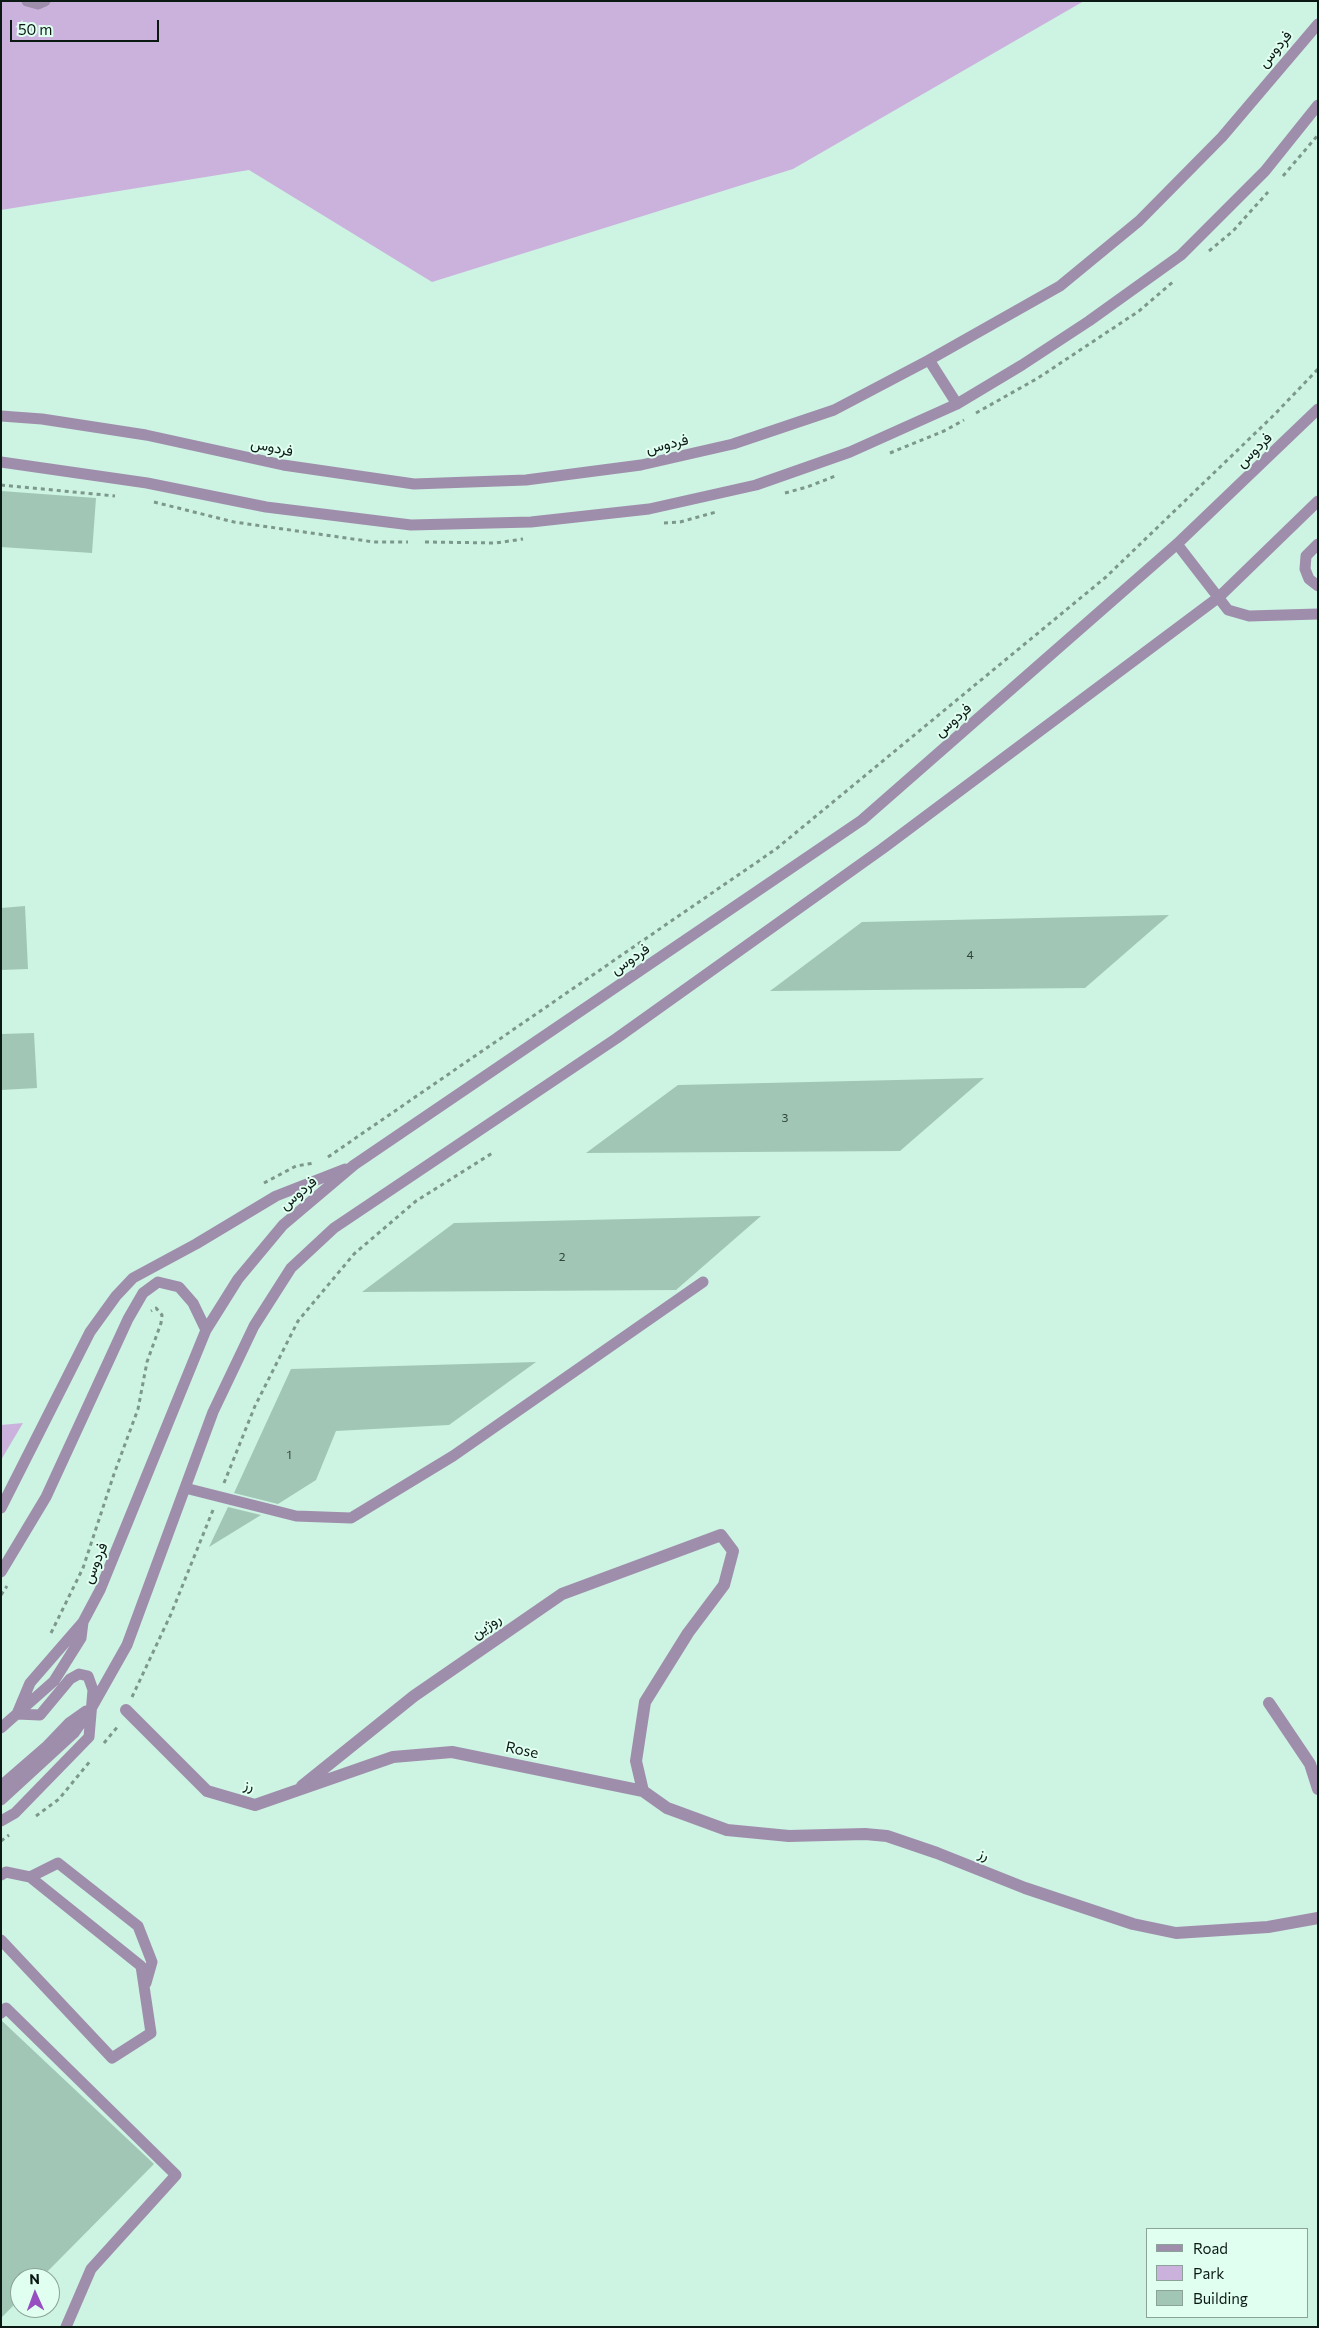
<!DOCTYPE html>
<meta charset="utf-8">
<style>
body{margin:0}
#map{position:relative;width:1319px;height:2328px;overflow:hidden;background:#cdf3e3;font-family:Commissioner,sans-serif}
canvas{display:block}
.frame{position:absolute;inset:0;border:2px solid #0b1914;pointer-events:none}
.legend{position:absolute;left:1146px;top:2228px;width:162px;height:90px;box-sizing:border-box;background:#e0fff1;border:1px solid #8ba399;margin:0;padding:6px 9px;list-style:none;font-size:15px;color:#0b1914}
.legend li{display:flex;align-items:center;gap:10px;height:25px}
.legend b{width:25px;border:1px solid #8ba399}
.north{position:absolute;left:10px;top:2268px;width:50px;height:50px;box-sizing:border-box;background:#e0fff1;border:1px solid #8ba399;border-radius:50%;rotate:358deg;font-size:14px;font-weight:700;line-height:20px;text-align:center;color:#0b1914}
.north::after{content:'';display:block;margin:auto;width:18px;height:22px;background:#964ec1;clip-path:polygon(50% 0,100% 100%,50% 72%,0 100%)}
.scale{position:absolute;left:10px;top:20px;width:149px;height:22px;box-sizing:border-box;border:2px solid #0b1914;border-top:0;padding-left:6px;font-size:15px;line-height:18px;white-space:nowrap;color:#0b1914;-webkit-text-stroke:4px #e0fff1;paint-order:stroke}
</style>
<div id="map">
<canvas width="1319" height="2328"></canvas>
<div class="frame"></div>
<ul class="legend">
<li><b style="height:6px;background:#9f8eab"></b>Road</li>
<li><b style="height:14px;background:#cbb2dd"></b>Park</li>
<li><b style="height:14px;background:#a1c6b6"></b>Building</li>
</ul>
<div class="north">N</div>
<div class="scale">50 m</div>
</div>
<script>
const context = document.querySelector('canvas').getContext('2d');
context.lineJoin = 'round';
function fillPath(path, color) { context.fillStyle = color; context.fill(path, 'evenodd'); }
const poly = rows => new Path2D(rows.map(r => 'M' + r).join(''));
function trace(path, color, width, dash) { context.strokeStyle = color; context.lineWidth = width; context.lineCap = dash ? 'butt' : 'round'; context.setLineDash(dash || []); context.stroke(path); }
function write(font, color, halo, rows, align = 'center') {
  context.font = font + ' Commissioner,Vazirmatn,sans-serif'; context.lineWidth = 4; context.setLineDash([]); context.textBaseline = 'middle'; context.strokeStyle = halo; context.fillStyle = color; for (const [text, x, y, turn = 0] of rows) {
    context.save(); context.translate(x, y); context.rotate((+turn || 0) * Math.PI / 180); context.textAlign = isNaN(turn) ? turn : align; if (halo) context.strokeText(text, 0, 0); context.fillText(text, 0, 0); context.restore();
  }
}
fillPath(poly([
 [1,1,1084,1,793,169,432,282,249,170,1,210],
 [23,1423,1,1460,1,1425]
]), '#cbb2dd');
fillPath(poly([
 [1,491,96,498,92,553,1,547],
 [25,906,28,969,1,970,1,908],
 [1169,915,1085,988,770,991,862,922],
 [34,1033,37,1088,1,1090,1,1034],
 [984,1078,900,1151,586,1153,678,1085],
 [761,1216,676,1290,362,1292,454,1223],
 [536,1362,449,1425,336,1431,316,1480,278,1504,234,1493,291,1369],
 [228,1507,261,1515,209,1547],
 [1,2020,154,2164,41,2278,20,2278,20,2299,1,2318]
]), '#a1c6b6');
trace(poly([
 [1283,176,1318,135],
 [1209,251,1233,231,1268,192],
 [976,413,1038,378,1139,311,1174,281],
 [890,453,944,431,964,420],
 [1,485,115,496],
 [785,493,807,487,838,475],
 [154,502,234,522,374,542,408,542],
 [664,523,680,522,716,512],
 [425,542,496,543,523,539],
 [328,1157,776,849,1106,577,1274,415,1318,369],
 [264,1183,296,1166,314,1163],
 [224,1483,255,1406,298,1321,354,1254,416,1201,494,1152],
 [1,1595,7,1586],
 [51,1633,83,1568,114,1474,138,1409,147,1362,161,1323,162,1315,156,1308,151,1311],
 [132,1697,171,1614,213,1510],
 [104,1743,119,1725],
 [36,1816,59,1799,91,1760],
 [1,1841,9,1835]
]), '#7c988c', 3, [4, 4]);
trace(poly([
 [27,1,38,4,45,1],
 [929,360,957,404],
 [1,416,42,419,146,435,283,465,414,484,526,480,641,465,733,444,834,410,929,360,1060,286,1139,221,1222,137,1318,24],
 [1,462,147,483,266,507,411,525,531,522,649,509,756,485,850,452,957,404,1022,365,1089,321,1181,255,1265,171,1318,105],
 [1177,544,1228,610,1249,616,1318,614],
 [1318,544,1306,556,1305,569,1309,579,1318,586],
 [185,1488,296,1516,351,1518,453,1456,703,1282],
 [1,1508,90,1332,116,1296,133,1278,196,1244,276,1196,345,1169],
 [1,1572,46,1497,128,1319,143,1293,158,1282,179,1287,193,1303,206,1330],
 [17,1714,30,1683,83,1622,100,1590,206,1330,238,1279,283,1225,354,1165,862,820,1177,544,1318,409],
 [1,1728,54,1681,81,1638,83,1622],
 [1,1786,46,1747,69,1723,86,1711],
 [1,1800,74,1733,92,1707,127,1645,213,1412,254,1326,291,1268,334,1228,617,1038,882,849,1219,597,1318,501],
 [1,1821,15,1813,89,1737,93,1690,88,1676,79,1674,70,1679,40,1715,17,1714],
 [1,1875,6,1872,30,1877,141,1966,151,2033,112,2058,1,1940],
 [30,1877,58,1863,138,1926,152,1962,146,1983],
 [1,2013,6,2008,176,2175,91,2269,66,2327]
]), '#9f8eab', 11);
trace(poly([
 [1269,1703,1310,1764,1318,1789],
 [126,1710,207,1791,255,1805,393,1757,452,1752,643,1791,667,1808,727,1830,789,1836,865,1834,887,1836,937,1853,1025,1888,1133,1924,1176,1933,1268,1927,1318,1918],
 [302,1786,414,1696,562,1594,721,1535,733,1551,724,1585,688,1633,645,1702,636,1761,643,1791]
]), '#9f8eab', 12);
write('12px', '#30443c', null, [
 ["4",970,955],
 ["3",785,1118],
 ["2",562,1257],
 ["1",289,1455]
]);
write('15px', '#0b1914', '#e0fff1', [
 ["فردوس",1275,49,-50],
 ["فردوس",667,444,-13],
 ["فردوس",272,447,12],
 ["فردوس",1254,450,-44],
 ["فردوس",953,720,-41],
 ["فردوس",630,959,-34],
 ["فردوس",298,1193,-40],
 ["فردوس",95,1563,-67],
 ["روژین",486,1626,-35],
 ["Rose",522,1750,12],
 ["رز",249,1785,12],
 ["رز",984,1854,22]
]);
</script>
